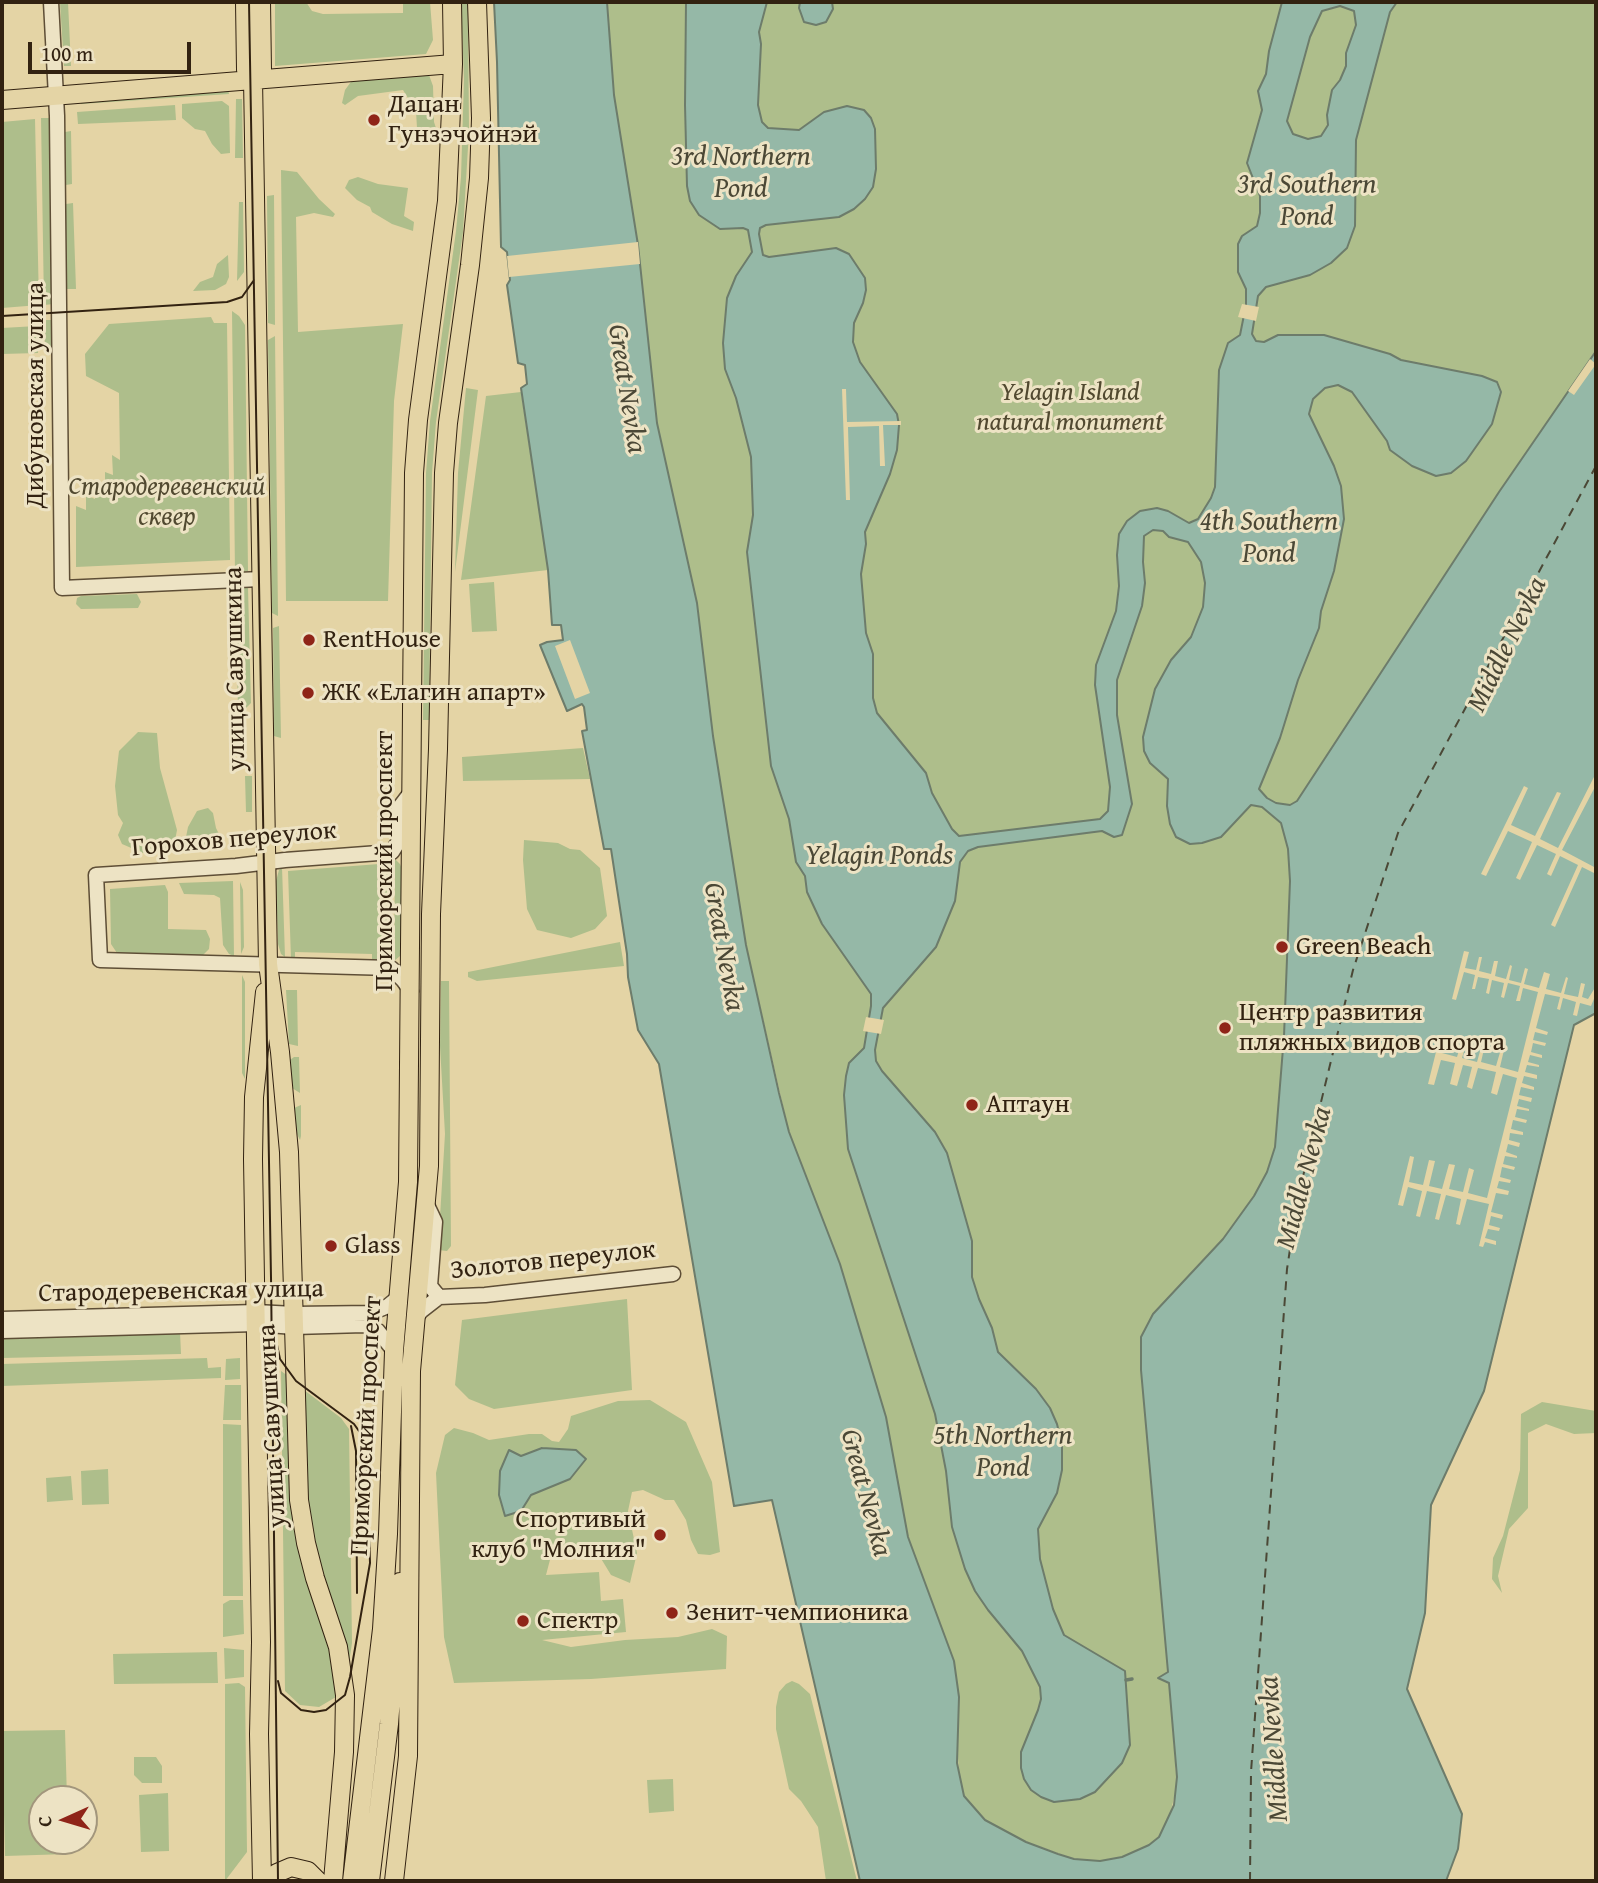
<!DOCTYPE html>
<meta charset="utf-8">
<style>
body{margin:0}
#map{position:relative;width:1598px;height:1883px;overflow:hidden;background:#e4d4a5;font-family:"Gentium Book Plus",serif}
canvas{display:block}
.frame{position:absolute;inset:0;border:4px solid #322211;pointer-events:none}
.north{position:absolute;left:28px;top:1785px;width:70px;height:70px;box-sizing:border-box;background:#ede3c4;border:2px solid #a2967c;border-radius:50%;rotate:266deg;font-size:19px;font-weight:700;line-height:28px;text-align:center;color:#322211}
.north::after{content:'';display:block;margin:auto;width:24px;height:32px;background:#8f2418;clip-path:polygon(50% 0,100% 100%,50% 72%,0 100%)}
.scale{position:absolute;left:28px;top:42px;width:163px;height:32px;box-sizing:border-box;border:4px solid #322211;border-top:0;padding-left:9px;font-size:21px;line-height:24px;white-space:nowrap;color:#322211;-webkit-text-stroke:5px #ede3c4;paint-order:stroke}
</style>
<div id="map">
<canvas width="1598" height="1883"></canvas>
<div class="frame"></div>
<div class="north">С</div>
<div class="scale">100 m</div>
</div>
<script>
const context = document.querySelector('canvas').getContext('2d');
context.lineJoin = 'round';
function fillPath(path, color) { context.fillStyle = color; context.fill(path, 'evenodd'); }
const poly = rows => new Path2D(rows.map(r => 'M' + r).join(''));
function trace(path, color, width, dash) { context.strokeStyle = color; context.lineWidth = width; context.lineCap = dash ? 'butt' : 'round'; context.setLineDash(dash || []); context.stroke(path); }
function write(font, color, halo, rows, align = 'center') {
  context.font = font + ' "Gentium Book Plus",serif'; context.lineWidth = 6; context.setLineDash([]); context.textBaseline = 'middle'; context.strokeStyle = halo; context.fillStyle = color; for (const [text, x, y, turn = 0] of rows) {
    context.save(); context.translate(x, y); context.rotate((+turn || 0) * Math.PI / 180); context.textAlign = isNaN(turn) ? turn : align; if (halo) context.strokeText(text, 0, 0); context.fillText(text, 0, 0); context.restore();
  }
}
fillPath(poly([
 [60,2,68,2,71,66,64,66],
 [283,2,306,2,312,11,323,14,403,13,403,2,430,2,433,40,426,54,275,66,275,4],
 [461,2,468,2,468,15,469,130,463,232,436,422,432,473,429,720,423,720,426,473,430,421,456,231,461,177,464,79],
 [607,2,1596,2,1596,351,1499,492,1297,801,1290,805,1281,822,1288,849,1290,881,1284,1036,1275,1147,1267,1172,1254,1196,1223,1239,1196,1267,1141,1337,1141,1370,1168,1672,1159,1678,1169,1683,1177,1786,1169,1818,1159,1837,1149,1845,1122,1857,1100,1861,1074,1859,1027,1842,985,1820,964,1796,959,1781,954,1661,908,1537,886,1417,840,1264,789,1132,746,945,713,736,697,603,657,423,638,245,614,95],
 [429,75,433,86,434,122,438,134,434,141,426,142,411,136,417,128,416,111,403,90,358,96,345,105,342,103,345,90,353,79],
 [228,89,229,94,81,104,81,100],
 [236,99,242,99,243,158,235,158],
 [222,101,229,106,230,153,221,154,212,144,205,131,195,129,182,118,182,104],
 [175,105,176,120,78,124,77,112],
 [41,118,52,118,54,304,44,305],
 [35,119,39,305,2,308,2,122],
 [71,131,72,184,66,185,65,132],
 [281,170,297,172,319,199,335,214,333,217,314,213,296,217,298,332,403,324,394,401,388,601,286,601],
 [358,177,378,184,408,188,404,216,414,222,413,231,392,224,372,212,370,207,357,200,345,188,349,180],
 [274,195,275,325,268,323,267,196],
 [239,202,243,202,244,272,237,281],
 [73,203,76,289,66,289,66,204],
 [228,255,229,277,226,284,215,290,193,291,200,282,213,277,217,264],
 [232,311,239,316,245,325,248,571,235,574],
 [211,317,214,323,227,323,230,560,76,567,76,506,86,510,86,495,95,499,95,486,105,491,105,472,113,475,112,455,120,460,119,393,86,376,85,354,109,324],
 [44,320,54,320,54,353,45,353],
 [37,326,38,353,2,354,2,328],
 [275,336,278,616,272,613,268,340],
 [466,388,478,390,455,572,458,473],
 [521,392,548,570,461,580,486,396],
 [494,582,497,631,472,632,469,584],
 [235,586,248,588,251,703,246,708,238,708],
 [137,594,141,602,138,608,81,609,76,604,77,598,81,596],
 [279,626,281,738,274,736,273,628],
 [138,732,157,733,160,768,177,830,173,851,143,853,122,844,118,835,123,823,118,815,115,786,119,751],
 [583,748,590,779,463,781,462,757],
 [245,776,252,776,252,812,246,812],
 [208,808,213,813,216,828,225,846,189,847,186,837,188,827,197,811],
 [524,840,558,843,570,849,580,850,600,868,607,916,595,929,571,938,537,930,527,909,523,860],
 [395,859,400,864,402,869,401,951,400,956,394,961],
 [379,864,387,866,388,870,389,963,372,963,372,954,295,952,295,960,291,959,288,871],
 [282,867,285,957,281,954,278,944,276,881,279,870],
 [233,881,234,956,229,954,223,945,220,898,214,895,184,894,179,883],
 [240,882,243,890,244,947,241,954],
 [165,885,168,892,168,929,206,930,210,939,209,949,202,956,117,953,111,944,110,889],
 [620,942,624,966,477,981,468,977,468,972],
 [242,975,245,982,245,1079,242,1073],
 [441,981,449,981,451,1246,447,1251,438,1250,445,1134,440,1046],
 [286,990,297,990,298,1046,289,1044],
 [294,1057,299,1057,300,1093,292,1088,290,1060],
 [301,1105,301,1136,300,1140,295,1130,294,1108],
 [627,1299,632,1390,494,1409,469,1399,455,1385,462,1320],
 [180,1332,181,1354,2,1358,2,1337],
 [207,1358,208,1368,221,1367,221,1378,2,1386,2,1364],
 [240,1358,240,1379,225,1380,226,1359],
 [281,1371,288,1376,290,1482,294,1522,301,1557,329,1648,333,1671,336,1697,319,1707,300,1705,285,1691],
 [225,1385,241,1385,241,1420,223,1420],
 [304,1390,341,1418,349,1429,352,1643,349,1663,326,1589,310,1519,306,1480],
 [650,1400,686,1422,712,1482,720,1552,710,1555,698,1554,691,1540,686,1520,674,1500,665,1500,643,1490,632,1492,628,1511,637,1553,630,1583,611,1575,594,1547,551,1556,546,1575,599,1572,601,1601,623,1599,626,1632,542,1640,571,1647,625,1640,678,1637,712,1629,727,1636,726,1669,591,1679,454,1683,444,1637,436,1473,445,1435,454,1428,473,1433,489,1440,529,1434,542,1434,552,1441,559,1442,568,1429,571,1416,618,1401],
 [542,1448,576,1450,570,1479,531,1495,521,1511,509,1450,521,1456],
 [1542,1402,1596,1411,1596,1433,1574,1434,1546,1424,1528,1433,1528,1508,1509,1529,1498,1576,1502,1593,1492,1579,1493,1558,1503,1536,1520,1470,1521,1414],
 [223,1424,241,1425,243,1596,223,1596],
 [108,1469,109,1504,82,1505,81,1471],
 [71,1476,73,1500,47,1502,46,1478],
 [230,1600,243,1600,244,1634,223,1637,223,1604],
 [224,1648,244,1650,244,1677,225,1679],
 [217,1652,218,1683,114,1684,113,1654],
 [792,1681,799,1684,810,1694,857,1881,826,1881,818,1827,801,1801,789,1789,776,1729,776,1707,779,1692,786,1684],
 [239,1683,245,1687,247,1852,225,1881,225,1684],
 [65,1730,67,1799,42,1799,42,1841,68,1841,68,1854,5,1856,2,1731],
 [134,1757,156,1757,162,1766,162,1783,142,1783,134,1775],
 [673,1779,674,1811,649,1813,647,1780],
 [168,1793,169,1851,141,1852,139,1795]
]), '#aebe8b');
const water = poly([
 [494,2,607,2,614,95,638,245,657,423,697,603,713,736,746,945,779,1093,789,1132,840,1264,886,1417,908,1537,954,1661,959,1697,957,1763,964,1796,985,1820,1026,1842,1058,1854,1074,1859,1100,1861,1122,1857,1149,1845,1159,1837,1174,1805,1177,1777,1169,1683,1158,1678,1168,1672,1141,1370,1141,1337,1153,1314,1223,1239,1254,1196,1267,1172,1275,1147,1284,1036,1290,881,1288,849,1281,823,1262,807,1251,805,1221,837,1202,843,1190,844,1176,837,1170,824,1167,806,1168,779,1150,763,1144,751,1143,737,1155,689,1171,660,1191,637,1203,607,1205,583,1201,562,1188,542,1169,537,1163,531,1153,530,1144,536,1143,562,1145,583,1142,606,1117,680,1117,715,1132,804,1122,835,1114,837,1102,831,978,847,968,851,960,862,955,901,936,947,883,1008,875,1050,876,1061,882,1071,935,1132,947,1153,972,1241,972,1277,979,1299,992,1328,998,1352,1036,1389,1050,1408,1057,1424,1062,1445,1062,1470,1057,1493,1038,1529,1040,1559,1053,1609,1064,1635,1125,1671,1130,1745,1122,1763,1095,1792,1080,1799,1054,1802,1041,1797,1031,1790,1024,1779,1021,1768,1021,1752,1038,1710,1041,1699,1040,1687,1022,1651,988,1610,975,1591,965,1569,952,1527,946,1471,935,1414,848,1149,844,1095,846,1076,849,1063,864,1048,871,1006,871,994,822,924,807,892,805,876,796,862,789,819,771,766,747,552,753,515,751,457,736,398,725,369,723,343,727,298,736,276,752,252,748,230,743,228,720,229,699,215,690,201,687,186,685,105,686,2,767,2,759,32,761,44,758,105,762,122,768,128,799,130,824,112,847,106,864,110,871,118,875,129,876,169,873,187,865,199,854,209,839,217,766,225,760,228,759,234,763,255,769,257,836,248,849,254,865,278,866,290,863,303,854,323,853,342,860,362,897,414,899,425,897,450,890,474,865,532,866,544,861,574,866,633,873,654,873,698,877,713,926,773,932,793,952,829,959,836,1100,819,1108,811,1110,787,1095,685,1096,665,1116,611,1119,586,1117,555,1119,534,1127,521,1140,511,1157,508,1168,511,1189,523,1198,519,1211,498,1215,487,1219,370,1228,343,1240,335,1246,305,1246,289,1238,272,1238,244,1242,236,1257,226,1260,213,1260,196,1247,163,1262,110,1258,91,1266,74,1269,51,1282,2,1397,2,1390,12,1356,140,1355,226,1347,248,1331,263,1310,275,1266,287,1258,296,1252,334,1256,341,1264,342,1278,335,1324,335,1390,354,1401,360,1482,376,1497,382,1501,392,1492,424,1466,461,1451,473,1436,476,1412,466,1390,450,1387,441,1352,392,1338,385,1325,388,1313,399,1309,414,1334,466,1341,486,1344,519,1334,571,1321,611,1319,628,1298,680,1280,738,1259,789,1267,798,1276,803,1290,805,1297,801,1499,492,1596,351,1596,1013,1574,1025,1484,1391,1431,1505,1425,1613,1407,1689,1462,1814,1458,1849,1446,1881,860,1881,772,1500,734,1506,659,1064,638,1030,628,977,627,954,611,849,604,849,582,731,587,730,584,707,582,704,567,711,540,645,547,642,563,640,561,625,552,625,548,570,521,388,527,384,525,365,518,363,507,285,510,280,507,252,501,247,497,62,494,2],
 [1340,6,1354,11,1356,25,1346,53,1346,66,1340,80,1332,90,1327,115,1328,125,1321,136,1308,139,1293,134,1287,121,1310,37,1322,11,1340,6],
 [800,2,832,2,833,9,826,22,816,25,804,22,799,8,800,2],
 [542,1448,576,1450,586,1459,570,1479,531,1495,521,1511,505,1516,499,1495,500,1471,509,1450,521,1456,542,1448]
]);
fillPath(water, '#95b8a7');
trace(water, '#6d7c6b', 2);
fillPath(poly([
 [638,242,640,264,509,277,507,256],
 [1242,304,1259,307,1256,321,1238,317],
 [1590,359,1596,364,1574,395,1568,391],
 [842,389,846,389,847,422,901,421,901,425,883,425,885,466,880,466,879,426,848,427,850,500,846,500],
 [570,640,590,693,575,699,555,646],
 [1596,773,1596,785,1562,850,1596,868,1596,874,1582,867,1555,927,1551,925,1578,865,1560,856,1551,876,1547,874,1556,854,1537,845,1520,880,1516,878,1532,842,1508,831,1486,876,1481,874,1524,786,1528,788,1511,825,1535,836,1557,792,1561,793,1540,839,1558,848],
 [1464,951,1469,952,1465,968,1476,970,1479,957,1482,957,1479,971,1491,974,1494,961,1498,961,1495,976,1506,979,1510,965,1512,966,1509,980,1521,983,1525,968,1528,969,1524,984,1539,988,1544,972,1550,974,1546,989,1561,993,1566,977,1568,978,1564,994,1578,997,1581,983,1585,984,1582,997,1588,999,1596,986,1596,994,1591,1006,1580,1003,1577,1016,1573,1015,1576,1002,1563,998,1560,1010,1557,1009,1560,997,1545,994,1536,1028,1548,1032,1547,1035,1535,1032,1533,1040,1546,1043,1545,1046,1533,1043,1531,1052,1542,1055,1542,1058,1530,1055,1528,1062,1539,1065,1539,1067,1527,1065,1525,1072,1537,1075,1537,1079,1524,1076,1522,1083,1534,1087,1534,1090,1521,1087,1519,1095,1532,1098,1531,1102,1519,1099,1517,1106,1529,1109,1529,1111,1517,1109,1515,1117,1527,1120,1526,1123,1513,1120,1511,1129,1523,1132,1523,1135,1510,1133,1509,1140,1520,1143,1519,1147,1508,1144,1506,1152,1517,1156,1517,1158,1505,1156,1503,1164,1515,1167,1514,1170,1502,1167,1500,1177,1511,1180,1510,1183,1499,1181,1497,1188,1509,1191,1508,1195,1496,1193,1491,1212,1503,1215,1502,1219,1491,1216,1489,1225,1500,1228,1499,1231,1488,1229,1485,1238,1496,1241,1496,1245,1485,1242,1483,1247,1479,1246,1489,1204,1467,1199,1460,1225,1456,1224,1461,1199,1446,1195,1439,1220,1435,1219,1441,1194,1427,1191,1420,1217,1416,1216,1422,1191,1408,1187,1403,1206,1398,1205,1410,1156,1414,1157,1409,1182,1423,1185,1429,1160,1435,1161,1429,1186,1442,1189,1449,1164,1455,1165,1449,1189,1463,1192,1469,1168,1474,1170,1468,1193,1487,1198,1517,1078,1503,1074,1497,1095,1491,1093,1496,1072,1478,1068,1472,1089,1467,1087,1472,1067,1463,1065,1457,1086,1450,1084,1455,1063,1441,1060,1434,1085,1428,1084,1440,1036,1445,1037,1442,1053,1457,1057,1462,1040,1467,1041,1462,1058,1477,1062,1482,1044,1485,1045,1481,1062,1496,1066,1501,1049,1504,1050,1500,1067,1518,1072,1538,992,1523,988,1520,1001,1516,1001,1520,986,1508,983,1504,998,1501,997,1504,983,1492,980,1489,994,1486,993,1489,979,1478,977,1475,989,1472,989,1475,975,1464,972,1456,1000,1452,999],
 [866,1017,884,1020,881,1034,863,1031]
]), '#e4d4a5');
trace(poly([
 [1126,1680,1132,1679]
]), '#6d7c6b', 3.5);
trace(poly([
 [1250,1881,1251,1772,1287,1269,1298,1197,1353,970,1398,833,1596,466]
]), '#4b4836', 2, [9, 7]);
const minor = poly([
 [51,2,57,116,62,588,261,579],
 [411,991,403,980,391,968,100,960,96,875,236,866,285,860,392,852,399,841,399,808,412,791],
 [439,1297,485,1295,673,1274],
 [2,1319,256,1312,294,1314,371,1313,388,1306,399,1297],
 [415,1319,421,1311,439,1297,430,1286,435,1222,426,1203],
 [2,1331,256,1324,294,1327,364,1325,378,1331,394,1351]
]);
const major = poly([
 [245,2,246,70,253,79,268,964,280,1052,289,1152,299,1500,306,1543,315,1578,338,1647,345,1695,344,1752,333,1881],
 [253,79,262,70,261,2],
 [2,100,453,64],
 [262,1881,259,1734,261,1642,253,1159,254,1097,265,992],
 [270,1881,277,1873,291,1867,308,1871,318,1881],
 [352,1881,382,1629,388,1534,394,1351,408,1182,414,473,418,420,447,201,453,64,452,2],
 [370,1881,389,1724,400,1582],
 [394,1881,408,1756,411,1371,429,1166,431,914,438,749,444,473,448,423,470,265,479,178,481,118,477,2]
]);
trace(minor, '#5e4e36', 17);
trace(major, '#322211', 20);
trace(minor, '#ede3c4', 14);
trace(major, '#e4d4a5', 18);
trace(poly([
 [249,2,271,1277,278,1881],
 [2,316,227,302,242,297,254,280],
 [277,1345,280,1359,296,1381,354,1424,366,1441,370,1563,350,1677,345,1695,326,1710,314,1712,301,1710,281,1693,278,1681],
 [351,1426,356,1451,357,1593]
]), '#322211', 2);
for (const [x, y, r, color] of [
 [374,120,7,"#8f2418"],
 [309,640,7,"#8f2418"],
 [308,693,7,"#8f2418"],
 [1282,947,7,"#8f2418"],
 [1225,1028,7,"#8f2418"],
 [972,1105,7,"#8f2418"],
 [331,1246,7,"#8f2418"],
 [660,1535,7,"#8f2418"],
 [672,1613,7,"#8f2418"],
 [523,1621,7,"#8f2418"]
]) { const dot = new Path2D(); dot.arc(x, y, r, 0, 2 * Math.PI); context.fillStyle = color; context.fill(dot); trace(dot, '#ede3c4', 2.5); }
write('26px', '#322211', '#ede3c4', [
 ["Дацан",388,105],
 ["Гунзэчойнэй",388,135],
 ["RentHouse",323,640],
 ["ЖК «Елагин апарт»",322,693],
 ["Green Beach",1296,947],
 ["Центр развития",1239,1013],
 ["пляжных видов спорта",1239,1043],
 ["Аптаун",986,1105],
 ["Glass",345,1246],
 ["Спортивый",646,1520,"right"],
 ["клуб \"Молния\"",646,1550,"right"],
 ["Зенит-чемпионика",686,1613],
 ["Спектр",537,1621]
], 'left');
write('italic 26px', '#514930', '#ede3c4', [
 ["Yelagin Island",1070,393],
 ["natural monument",1070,423],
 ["Стародеревенский",167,487],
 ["сквер",167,517]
]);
write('26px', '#322211', '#ede3c4', [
 ["Дибуновская улица",36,395,-90],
 ["улица Савушкина",236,669,-91],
 ["Горохов переулок",234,840,-5],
 ["Приморский проспект",385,861,-90],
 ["Золотов переулок",553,1261,-6],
 ["Стародеревенская улица",181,1292,-1],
 ["улица Савушкина",273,1426,-93],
 ["Приморский проспект",367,1426,-87]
]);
write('italic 28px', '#4b4836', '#ede3c4', [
 ["3rd Northern",741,158],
 ["Pond",741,190],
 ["3rd Southern",1307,186],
 ["Pond",1307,218],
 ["Great Nevka",626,389,81],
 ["4th Southern",1269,523],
 ["Pond",1269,555],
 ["Middle Nevka",1508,645,-64],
 ["Yelagin Ponds",879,857],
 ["Great Nevka",723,947,80],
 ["Middle Nevka",1305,1178,-75],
 ["5th Northern",1003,1437],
 ["Pond",1003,1469],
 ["Great Nevka",865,1493,75],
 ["Middle Nevka",1275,1749,-94]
]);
</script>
